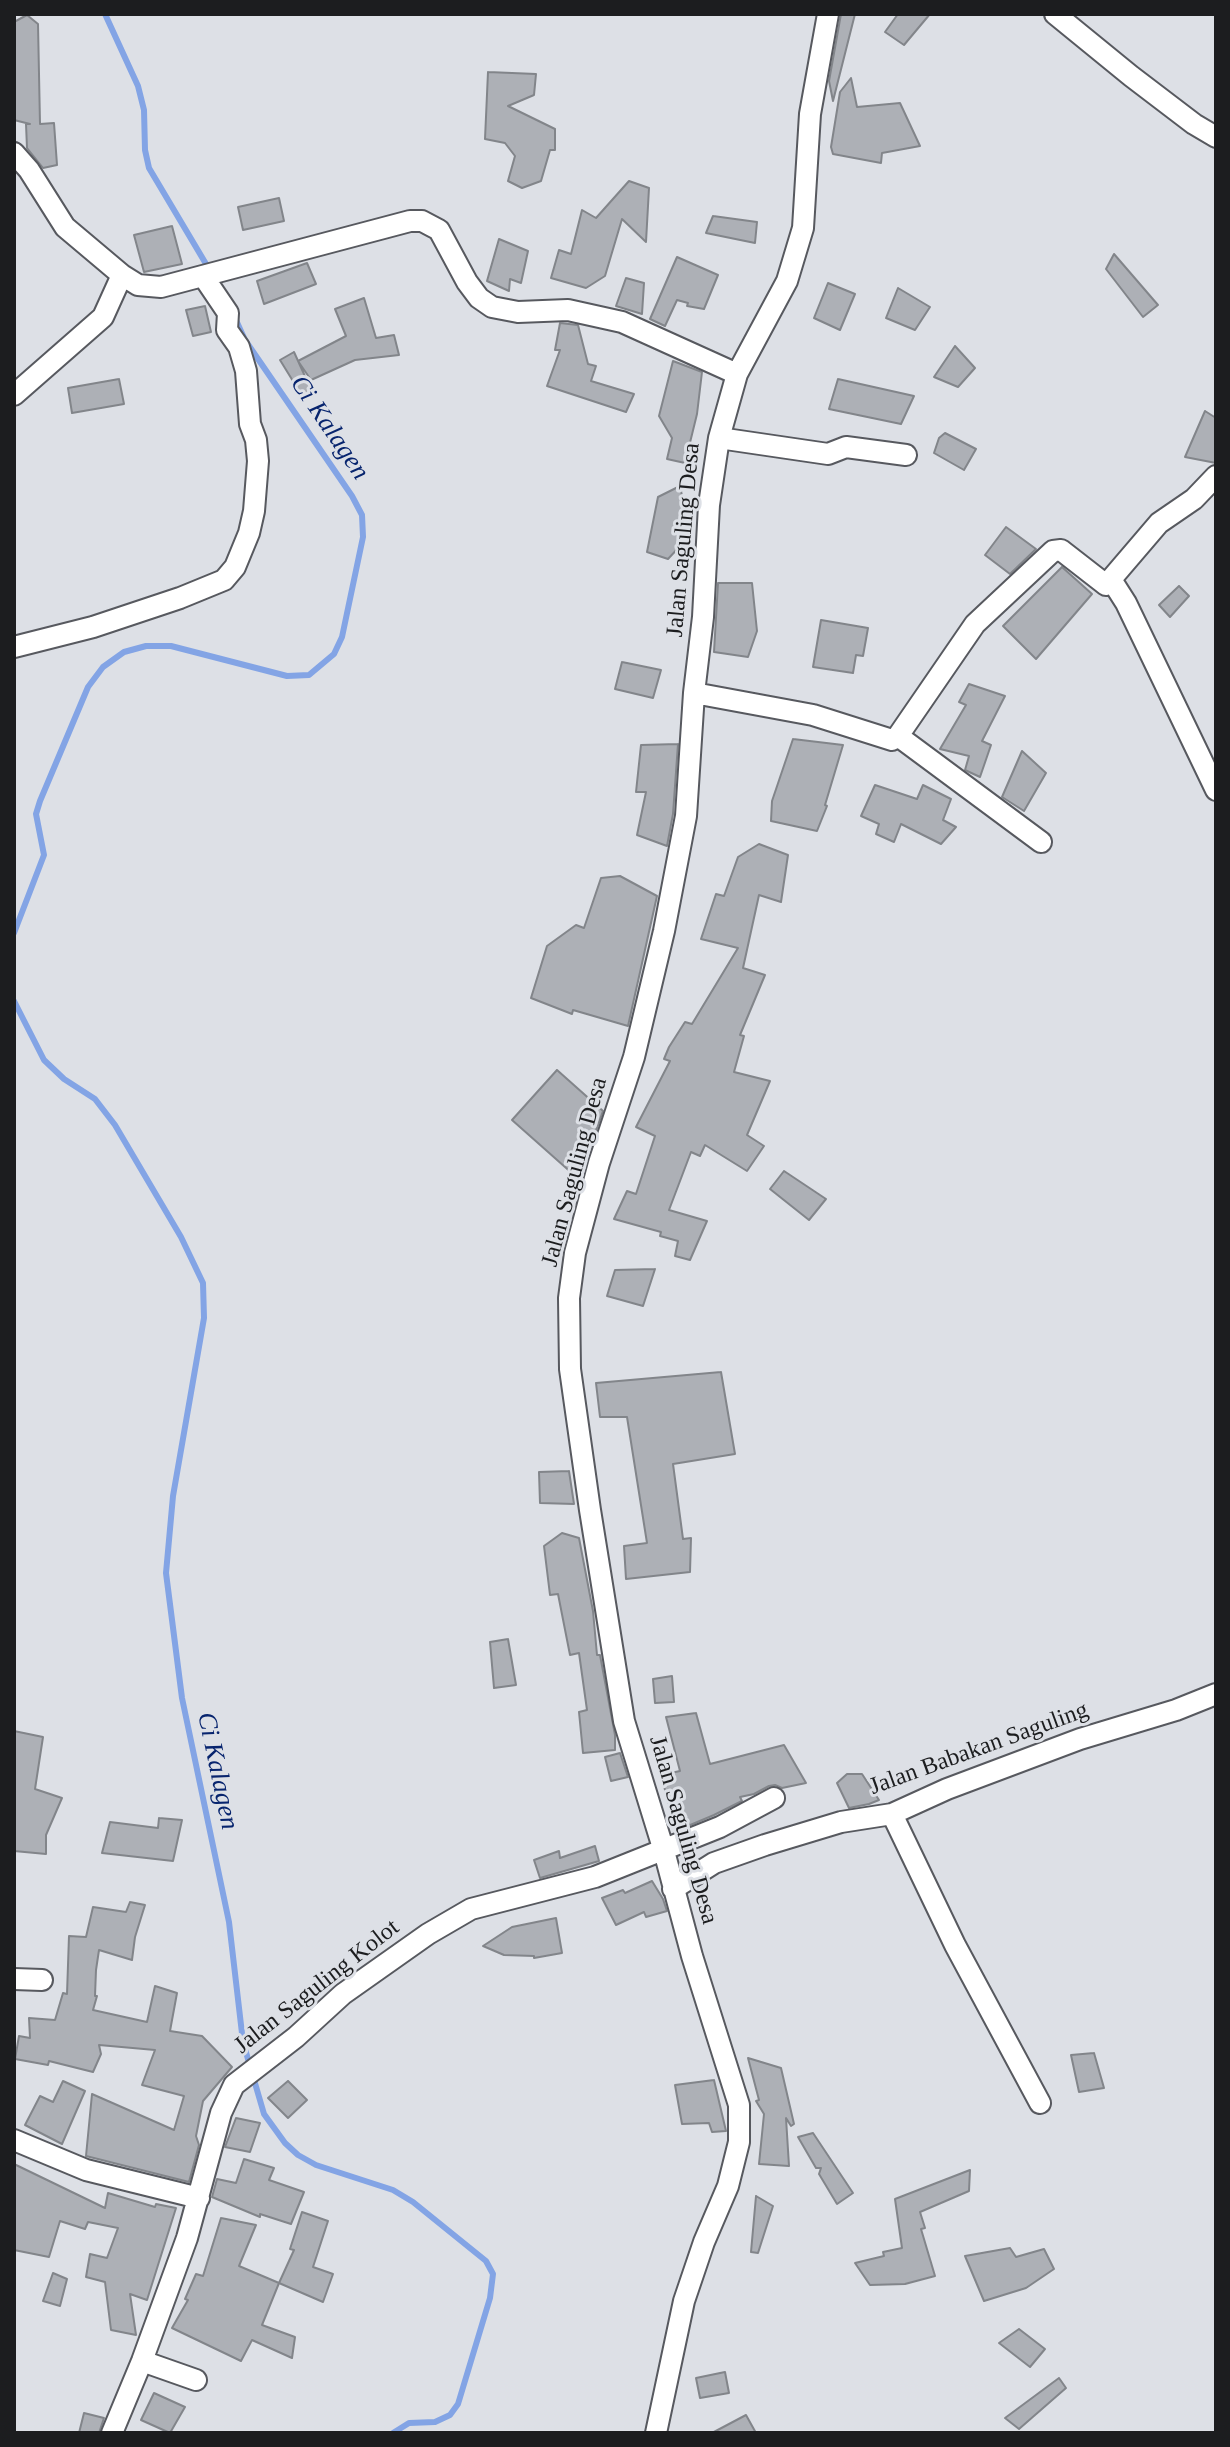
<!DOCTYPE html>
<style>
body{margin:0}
#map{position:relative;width:1230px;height:2447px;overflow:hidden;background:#dde0e6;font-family:"Times New Roman",serif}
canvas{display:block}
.frame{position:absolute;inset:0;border:16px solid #1c1d1f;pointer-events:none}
</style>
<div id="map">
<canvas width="1230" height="2447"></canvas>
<div class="frame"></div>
</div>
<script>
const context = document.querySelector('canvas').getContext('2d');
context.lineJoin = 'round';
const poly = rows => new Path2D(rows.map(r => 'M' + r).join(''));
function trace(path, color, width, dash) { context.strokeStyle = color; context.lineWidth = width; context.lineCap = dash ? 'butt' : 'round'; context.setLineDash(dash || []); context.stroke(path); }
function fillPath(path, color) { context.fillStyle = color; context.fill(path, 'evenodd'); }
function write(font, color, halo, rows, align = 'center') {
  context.font = font + ' "Times New Roman",serif'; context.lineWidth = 6; context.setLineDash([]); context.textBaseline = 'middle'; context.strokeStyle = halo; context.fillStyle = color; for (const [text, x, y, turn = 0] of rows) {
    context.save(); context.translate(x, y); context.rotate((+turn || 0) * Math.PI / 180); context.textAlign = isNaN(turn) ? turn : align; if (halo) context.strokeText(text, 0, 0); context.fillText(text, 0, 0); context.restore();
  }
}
trace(poly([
 [105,14,138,86,144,110,145,150,149,168,209,269],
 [14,933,44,855,36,814,40,801,88,687,103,667,124,652,146,646,171,646,287,676,309,675,334,654,342,637,363,537,362,515,352,496,245,340,235,318],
 [14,1001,44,1060,64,1079,95,1099,115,1125,181,1237,203,1283,204,1318,173,1496,166,1573,182,1698,229,1922,243,2042,264,2114,285,2143,298,2155,316,2165,393,2190,413,2202,486,2261,493,2274,490,2298,458,2404,450,2415,435,2422,409,2423,393,2433]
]), '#83a4e5', 6);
const building = poly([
 [841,14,855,14,833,101,829,81,841,14],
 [898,14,930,14,904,45,885,32,898,14],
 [27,15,38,24,40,124,54,123,57,165,43,168,27,148,26,124,30,124,14,120,14,22,27,15],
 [488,72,536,74,534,95,508,106,555,129,555,150,550,150,541,181,522,188,508,181,515,156,505,143,485,139,488,72],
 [851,78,857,107,900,103,920,146,882,153,881,163,833,154,831,147,840,92,851,78],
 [629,181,649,188,646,242,622,219,605,276,586,288,551,278,559,250,571,254,582,210,596,218,629,181],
 [279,198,284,221,243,230,238,207,279,198],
 [713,216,757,222,755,243,706,233,713,216],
 [172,226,182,264,144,272,134,235,172,226],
 [499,239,528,251,521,283,510,279,509,291,487,281,499,239],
 [1114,254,1158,305,1143,317,1106,269,1114,254],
 [677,257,718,275,704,309,687,306,688,303,677,300,665,326,650,319,677,257],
 [307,263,316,284,264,304,257,281,307,263],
 [626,278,644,283,642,314,616,306,626,278],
 [828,283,855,294,840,330,814,318,828,283],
 [898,288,930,307,915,330,886,318,898,288],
 [364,298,376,338,394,335,399,355,355,360,311,380,298,361,346,336,335,309,364,298],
 [205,306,211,332,193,336,186,310,205,306],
 [560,323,578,325,588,364,596,366,591,381,634,394,626,412,547,386,560,350,555,350,560,323],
 [955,346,975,368,958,387,934,377,955,346],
 [294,352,313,394,304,399,280,360,294,352],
 [673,361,702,372,697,414,685,463,667,459,672,438,659,416,673,361],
 [119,379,124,404,72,413,68,388,119,379],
 [838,379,914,396,901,424,829,409,838,379],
 [1205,411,1216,418,1216,463,1185,457,1205,411],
 [945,433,976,449,964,470,934,453,939,438,945,433],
 [680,486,687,521,682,544,668,559,647,552,658,497,680,486],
 [1006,527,1036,549,1010,574,985,555,1006,527],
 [1062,567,1092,594,1036,659,1003,626,1062,567],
 [718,583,752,583,757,631,748,657,714,652,718,583],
 [1179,586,1189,596,1170,617,1159,605,1179,586],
 [821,620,868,628,863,656,856,655,853,673,813,667,821,620],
 [622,662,661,670,653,698,615,689,622,662],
 [969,684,1005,696,982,741,991,745,980,777,965,770,969,756,940,749,966,705,959,702,969,684],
 [793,739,843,745,825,805,827,806,817,831,771,821,772,801,793,739],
 [678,744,673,814,667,846,637,835,646,792,636,792,641,745,678,744],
 [1022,751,1046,773,1024,811,1002,797,1022,751],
 [875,785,917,799,923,785,951,799,943,820,956,827,941,844,901,824,894,842,876,834,879,824,861,816,875,785],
 [759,844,788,855,781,902,759,895,743,968,765,975,740,1035,744,1036,734,1072,770,1081,747,1135,764,1146,747,1171,705,1145,700,1156,691,1152,669,1210,707,1221,690,1260,675,1256,678,1241,660,1236,661,1232,614,1219,627,1191,636,1194,655,1136,636,1127,670,1061,664,1059,669,1047,685,1022,692,1024,738,948,701,939,716,894,724,896,738,857,759,844],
 [620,876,657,896,628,1026,573,1010,572,1014,531,998,547,946,576,925,584,928,601,878,620,876],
 [557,1070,603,1111,591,1145,574,1175,512,1120,557,1070],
 [784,1171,826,1199,809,1220,770,1189,784,1171],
 [655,1269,643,1306,607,1296,615,1270,655,1269],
 [721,1372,735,1454,673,1464,683,1539,691,1538,690,1572,626,1579,624,1546,647,1543,627,1417,600,1417,596,1383,721,1372],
 [569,1471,574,1504,540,1503,539,1472,569,1471],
 [562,1533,579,1538,593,1611,597,1655,600,1655,615,1735,615,1750,583,1753,579,1712,587,1710,579,1653,570,1655,558,1594,550,1595,544,1546,562,1533],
 [508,1639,516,1685,494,1688,490,1642,508,1639],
 [672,1676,674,1702,655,1703,653,1679,672,1676],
 [696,1713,710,1764,784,1745,806,1783,782,1788,775,1785,769,1786,754,1794,740,1797,742,1801,714,1815,676,1831,661,1775,680,1771,666,1717,696,1713],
 [14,1731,43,1737,35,1789,62,1798,46,1835,46,1854,14,1851,14,1731],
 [620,1753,628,1777,611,1781,605,1757,620,1753],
 [847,1774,862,1774,879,1800,869,1804,849,1808,837,1783,847,1774],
 [159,1818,182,1820,173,1861,102,1853,110,1822,158,1828,159,1818],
 [595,1846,599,1861,540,1878,534,1860,559,1851,560,1858,595,1846],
 [652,1881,663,1899,667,1911,646,1917,644,1912,616,1925,602,1898,623,1890,625,1893,652,1881],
 [130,1902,145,1905,135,1937,132,1960,99,1950,96,1970,95,1996,97,1996,93,2010,147,2022,155,1986,177,1993,170,2031,202,2036,232,2067,203,2101,196,2136,199,2145,189,2182,86,2156,92,2094,174,2130,184,2096,142,2085,155,2050,99,2045,101,2054,93,2072,49,2061,48,2065,15,2059,19,2036,30,2038,29,2018,55,2020,63,1993,67,1994,69,1936,86,1937,93,1907,126,1912,130,1902],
 [556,1918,562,1953,534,1958,534,1956,504,1955,483,1946,512,1927,556,1918],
 [1094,2053,1104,2088,1079,2092,1071,2055,1094,2053],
 [748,2058,781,2068,794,2124,791,2126,786,2118,789,2166,759,2164,764,2114,756,2101,759,2100,748,2058],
 [714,2080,726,2131,712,2132,709,2123,682,2124,675,2085,714,2080],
 [63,2081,85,2091,62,2144,25,2125,40,2096,53,2102,63,2081],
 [288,2081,307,2100,288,2118,268,2098,288,2081],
 [236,2118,260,2123,250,2152,225,2147,236,2118],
 [813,2133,853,2193,837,2204,819,2174,821,2168,816,2168,798,2137,813,2133],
 [244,2159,274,2168,269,2180,304,2192,291,2224,260,2214,260,2217,212,2197,217,2179,236,2183,244,2159],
 [14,2164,105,2208,108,2193,155,2207,156,2204,176,2208,147,2300,130,2294,136,2335,111,2330,105,2282,86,2277,90,2254,107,2258,118,2228,88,2222,85,2229,60,2221,49,2257,14,2250,14,2164],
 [970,2170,969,2191,920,2212,925,2228,921,2229,935,2276,905,2284,870,2285,855,2263,884,2256,883,2252,902,2248,895,2199,970,2170],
 [756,2196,773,2206,758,2253,751,2252,756,2196],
 [302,2212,328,2221,313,2267,333,2274,323,2302,279,2283,294,2250,290,2249,302,2212],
 [221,2218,256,2225,239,2266,279,2283,262,2325,295,2337,292,2358,252,2340,241,2361,172,2328,188,2300,185,2299,196,2274,203,2276,221,2218],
 [1010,2248,1016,2257,1044,2249,1054,2269,1026,2288,984,2301,965,2256,1010,2248],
 [53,2273,67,2279,60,2306,43,2301,53,2273],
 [1019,2329,1045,2349,1030,2367,999,2343,1019,2329],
 [725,2372,729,2393,700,2398,696,2378,725,2372],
 [1059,2378,1066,2388,1019,2429,1005,2418,1059,2378],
 [154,2393,185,2407,170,2433,141,2420,154,2393],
 [84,2413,104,2418,99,2433,79,2433,84,2413],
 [746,2415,756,2433,712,2433,746,2415]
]);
fillPath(building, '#adb0b6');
trace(building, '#82858a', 2);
const minor = poly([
 [1055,14,1131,76,1194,124,1216,137],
 [14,153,29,170,65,227,122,275],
 [14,395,103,317,122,275,138,285,161,287,410,221,422,221,439,230,467,282,479,298,492,307,518,312,568,310,622,322,737,374],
 [719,438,828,454,846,447,906,455],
 [1112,581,1126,603,1216,790],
 [14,647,93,627,180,598,224,580,235,567,249,533,254,511,258,461,256,440,250,424,246,371,239,347,227,330,228,313,203,276],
 [694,693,813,715,892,740,898,736,975,624,1053,551,1061,550,1106,585,1159,523,1194,499,1216,476],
 [898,736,1041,842],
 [892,1814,955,1945,1040,2103],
 [673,1889,714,1863,765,1845,841,1822,892,1814,947,1789,1080,1739,1176,1710,1216,1694],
 [14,1979,42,1980],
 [14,2140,86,2170,199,2198],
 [142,2361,196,2380],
 [112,2433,142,2361,187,2238,221,2113,234,2085,296,2037,343,1994,428,1934,471,1909,595,1877,720,1827,774,1798],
 [656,2433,684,2301,704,2242,728,2186,739,2142,739,2105,692,1956,664,1851,624,1721,590,1510,570,1369,569,1298,575,1253,599,1163,634,1057,664,931,686,816,694,693,703,617,709,505,719,438,737,374,787,281,803,228,810,114,828,14]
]);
trace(minor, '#57595f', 24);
trace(minor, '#fff', 20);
write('24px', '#1c1d1f', '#dde0e6', [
 ["Jalan Saguling Desa",684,540,-85],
 ["Jalan Saguling Desa",575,1172,-75],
 ["Jalan Babakan Saguling",979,1749,-20],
 ["Jalan Saguling Desa",683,1830,74],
 ["Jalan Saguling Kolot",317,1987,-38]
]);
write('italic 26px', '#07246e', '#dde0e6', [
 ["Ci Kalagen",329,428,56],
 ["Ci Kalagen",217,1771,78]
]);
</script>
